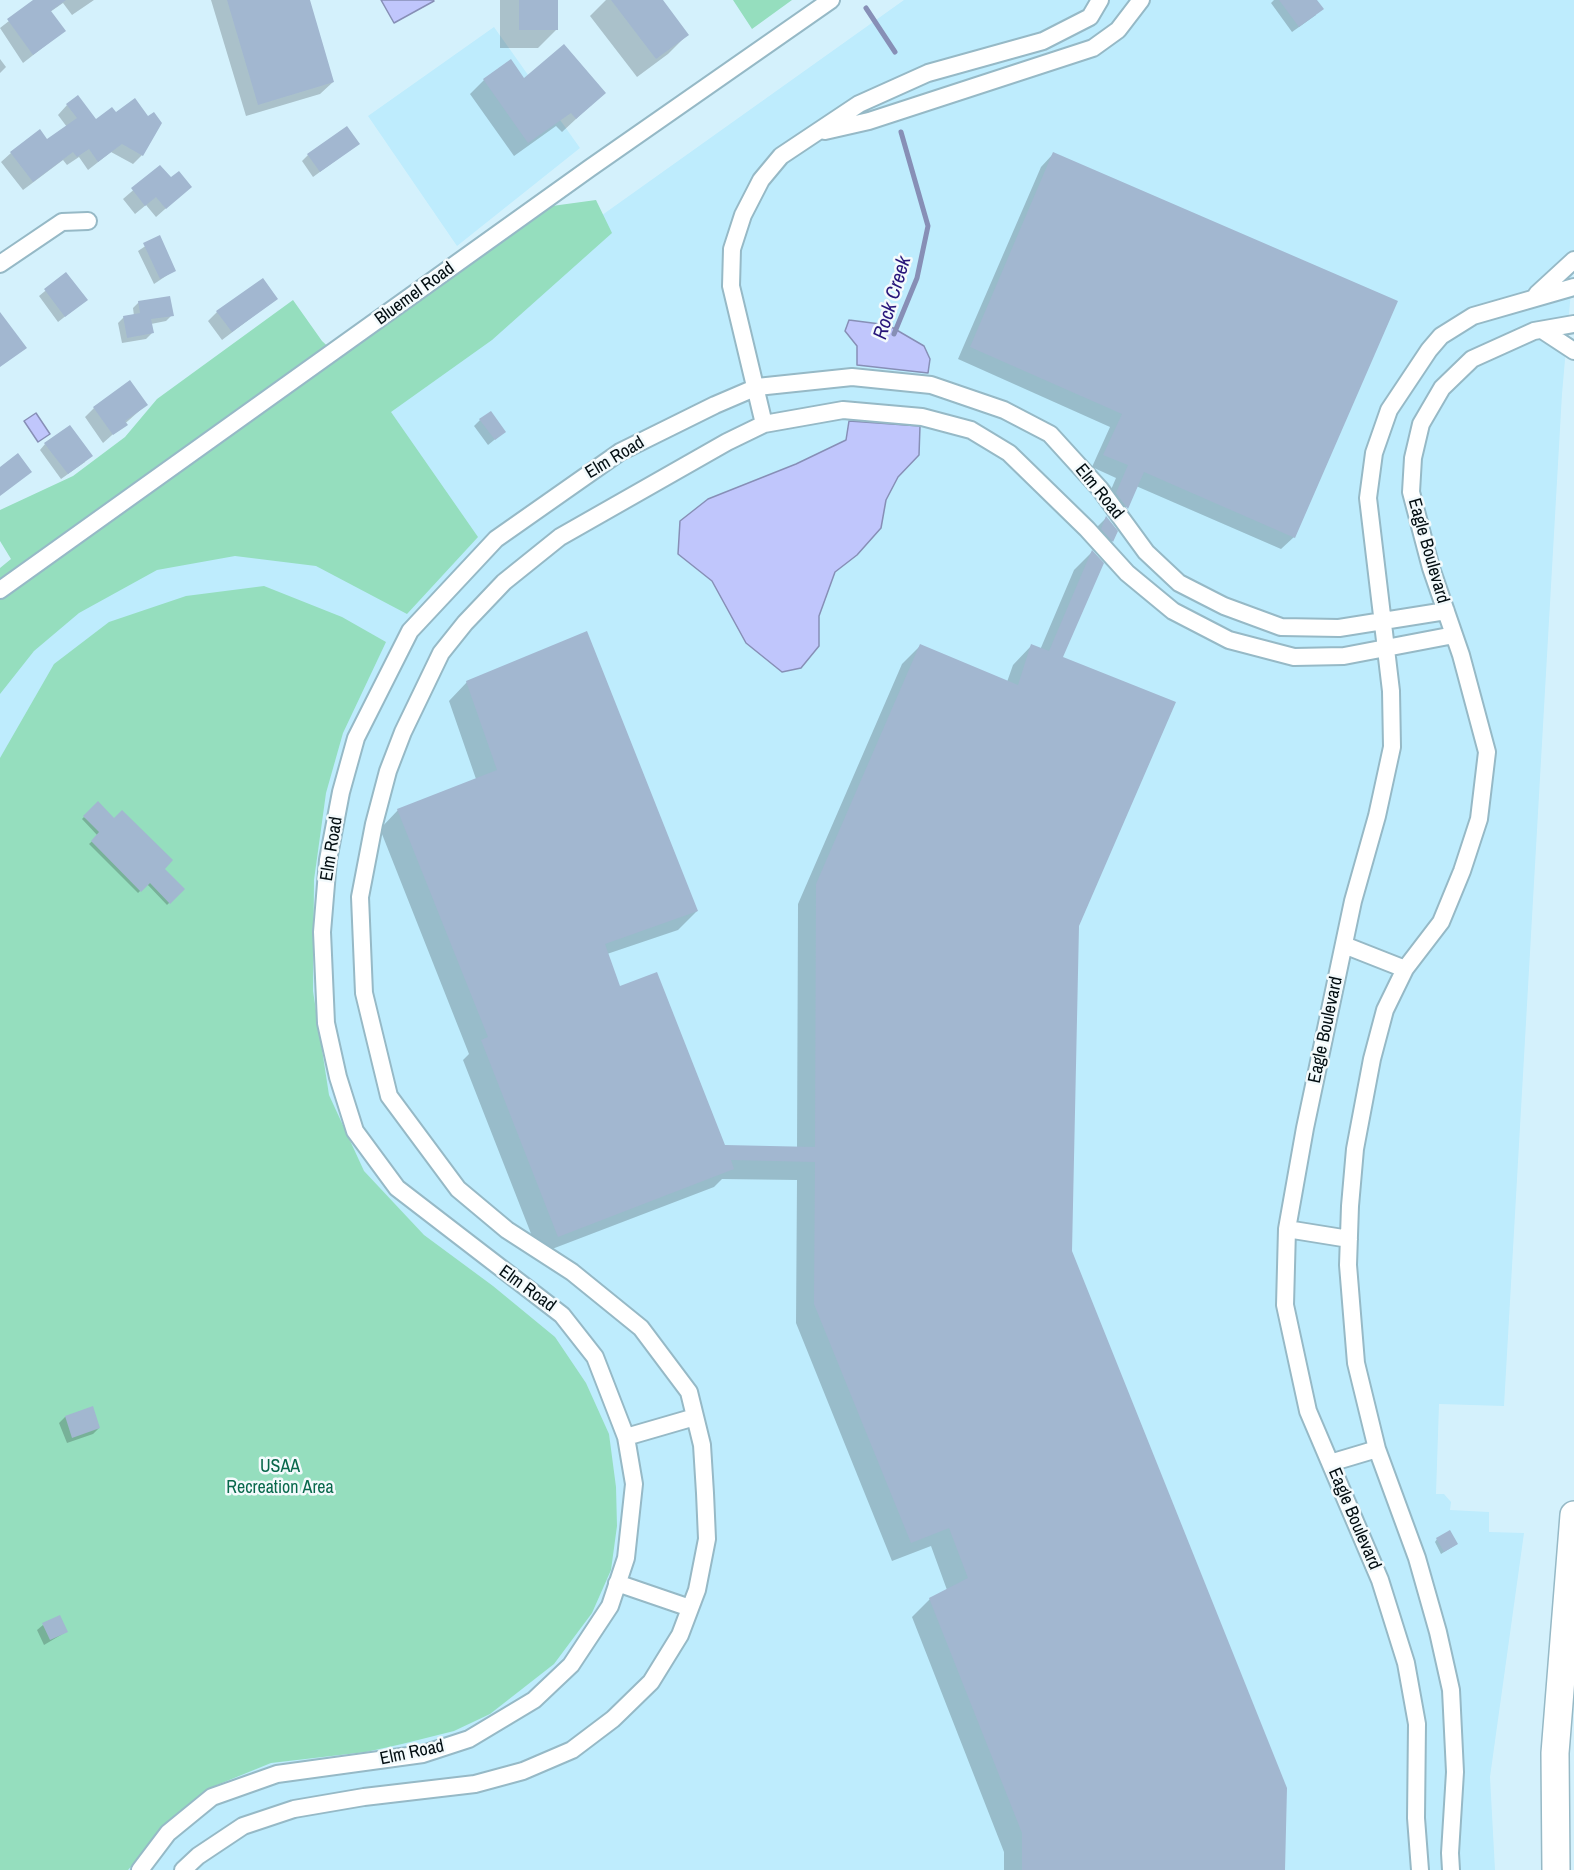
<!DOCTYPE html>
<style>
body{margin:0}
canvas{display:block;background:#d4f1fc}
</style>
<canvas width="1574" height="1870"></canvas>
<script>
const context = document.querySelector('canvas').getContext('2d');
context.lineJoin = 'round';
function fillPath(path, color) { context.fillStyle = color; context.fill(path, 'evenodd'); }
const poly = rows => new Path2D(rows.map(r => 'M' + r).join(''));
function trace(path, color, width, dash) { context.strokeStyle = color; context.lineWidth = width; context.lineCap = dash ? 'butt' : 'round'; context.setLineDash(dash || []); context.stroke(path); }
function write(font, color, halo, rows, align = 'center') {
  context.font = font + ' "Archivo Narrow",sans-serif'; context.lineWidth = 5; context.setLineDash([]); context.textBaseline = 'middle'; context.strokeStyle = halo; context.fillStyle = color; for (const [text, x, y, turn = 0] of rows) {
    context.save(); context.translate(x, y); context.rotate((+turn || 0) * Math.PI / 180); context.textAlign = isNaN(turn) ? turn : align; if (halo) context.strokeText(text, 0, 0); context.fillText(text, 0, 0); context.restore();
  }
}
fillPath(poly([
 [904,0,1574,0,1574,257,1562,394,1504,1406,1439,1404,1436,1494,1444,1494,1451,1502,1450,1510,1489,1512,1489,1532,1524,1533,1490,1777,1495,1870,0,1870,0,644],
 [494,27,580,148,457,246,368,116]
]), '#beecfd');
fillPath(poly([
 [733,0,792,0,752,29],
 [596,200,612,233,492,340,391,412,478,537,407,614,316,566,235,556,157,570,79,613,34,651,0,694,0,568,11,559,0,541,0,510,73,476,125,437,157,399,293,300,322,341,338,356,552,206],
 [264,586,342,617,386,642,343,733,326,793,314,880,313,991,329,1095,364,1171,424,1235,493,1286,555,1337,586,1383,609,1434,616,1487,617,1526,611,1570,592,1613,554,1664,490,1714,454,1731,402,1744,366,1752,271,1763,217,1785,175,1815,128,1870,0,1870,0,758,54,664,109,622,186,596]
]), '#95debe');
const water = poly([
 [381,0,433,0,434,1,394,23,381,0],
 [849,320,888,325,924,346,930,359,928,373,857,365,857,346,845,331,849,320],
 [36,413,50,434,38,442,24,421,36,413],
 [849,421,920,426,919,455,898,477,886,500,881,528,857,555,835,572,819,616,819,646,801,668,782,672,746,643,712,581,678,554,680,521,708,499,796,464,846,440,849,421]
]);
fillPath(water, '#c0c6fc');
trace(water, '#878fb6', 1.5);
fillPath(poly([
 [36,0,94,0,72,15,63,3,50,12,64,31,23,63,0,28],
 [211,0,308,0,333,82,320,94,246,116],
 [500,0,557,0,557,29,538,48,500,48],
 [606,0,661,0,687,35,668,54,637,77,590,16],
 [1274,0,1316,0,1316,15,1292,32,1271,3],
 [0,59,6,67,0,73],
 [510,62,524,80,604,93,562,132,556,126,514,156,470,94,484,80],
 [67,105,96,121,116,114,142,155,133,164,111,152,88,170,79,157,67,165,63,160,23,190,1,162,11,153,47,141,67,127,58,115],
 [358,144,313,177,302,161,308,155],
 [1053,154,1294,537,1281,549,1136,486,1126,508,1114,520,1104,506,1116,478,1092,467,1110,427,958,359,1041,167],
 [160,167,170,180,190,187,156,217,146,205,135,214,123,199],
 [159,237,175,270,154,284,138,251],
 [66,274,86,300,58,322,39,296],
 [276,299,222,340,208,321,217,312],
 [139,302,172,315,166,321,151,324,152,333,146,339,122,343,118,323,124,317,134,316,133,308],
 [146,405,103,443,85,417,94,408],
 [480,420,504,432,488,445,474,426],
 [45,444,85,462,61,479,40,450],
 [1106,518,1116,532,1112,541,1103,550,1092,539,1097,527],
 [1092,552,1061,658,1077,926,1070,1251,1283,1870,1004,1870,1004,1852,912,1617,930,1599,947,1590,931,1546,892,1561,796,1323,797,1180,722,1179,714,1187,539,1254,463,1060,469,1054,380,829,398,810,476,779,449,701,467,682,697,911,678,930,607,954,619,988,724,1146,797,1148,798,904,902,664,920,646,1007,682,1013,665,1031,646,1040,650,1074,570],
 [84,817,163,869,183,889,167,905,147,884,138,893,89,844,98,836,82,819],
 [92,1408,99,1428,93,1434,67,1443,59,1423,65,1417],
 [1437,1539,1457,1544,1441,1554,1435,1542],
 [43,1625,66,1632,44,1645,37,1630]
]), '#0003');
trace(poly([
 [866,8,895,52],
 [894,334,917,278,928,226,901,132]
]), '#878fb6', 5);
fillPath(poly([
 [33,0,66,0,51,11,66,31,33,55,7,19],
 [227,0,310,0,334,82,258,105],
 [519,0,558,0,558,30,519,30],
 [611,0,663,0,689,35,656,59],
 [1279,0,1317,0,1324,9,1299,27],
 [564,44,606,93,576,119,571,113,528,143,483,79,511,59,524,78],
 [78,95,96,119,112,107,116,112,135,98,148,116,154,112,162,123,143,156,122,144,98,162,89,149,77,157,73,152,33,182,10,152,40,129,47,139,77,118,66,104],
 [347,126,360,144,320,172,307,154],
 [1053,152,1398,301,1295,538,1144,472,1128,509,1116,493,1128,465,1103,455,1122,414,970,347],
 [160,165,171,177,179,171,192,187,166,209,156,197,145,206,131,188],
 [160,235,176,271,160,279,143,243],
 [66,272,88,300,65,317,44,289],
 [263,278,278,299,232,332,216,311],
 [170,296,174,316,151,319,154,333,127,338,123,316,140,313,138,301],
 [0,312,27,348,0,367],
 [130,380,148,405,125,421,128,425,113,435,93,407],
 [491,411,506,432,495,440,479,419],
 [70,425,93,456,68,474,44,443],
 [18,453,32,472,0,496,0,467],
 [1106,516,1118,531,1113,542,1101,529],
 [1092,550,1104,563,1063,657,1176,702,1079,926,1072,1251,1287,1788,1285,1870,1022,1870,1022,1833,929,1598,968,1578,949,1528,911,1543,814,1304,815,1162,731,1160,734,1169,558,1237,481,1040,488,1037,397,809,497,770,466,681,587,631,698,911,605,944,620,986,657,972,725,1145,815,1147,816,884,920,644,1018,685,1031,644,1049,651],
 [98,801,114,818,122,810,173,860,165,869,185,889,170,904,150,883,141,892,91,841,99,832,83,816],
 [93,1406,100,1428,72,1438,65,1416],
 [1450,1530,1458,1544,1444,1552,1436,1538],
 [60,1615,68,1632,50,1640,42,1623]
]), '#a2b7d0');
const street = poly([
 [825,131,869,121,1093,48,1118,30,1141,0],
 [0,264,62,222,88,221],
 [1537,294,1574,260],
 [1542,330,1574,351],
 [764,424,731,286,732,249,743,215,761,180,781,156,859,104,928,73,1043,41,1090,17,1100,0],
 [0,590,590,168,831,0],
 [1344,945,1405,969],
 [1287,1229,1349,1239],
 [626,1437,695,1417],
 [1330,1463,1377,1449],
 [617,1583,690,1608],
 [140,1870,168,1833,212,1797,277,1774,423,1754,469,1739,534,1700,571,1665,610,1606,626,1558,634,1484,626,1437,595,1357,562,1315,397,1188,355,1131,338,1077,326,1023,322,932,328,860,341,792,356,738,410,631,496,539,620,452,715,405,757,387,852,377,931,385,1004,410,1050,434,1100,489,1146,552,1179,583,1224,606,1281,627,1339,628,1446,611],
 [183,1870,198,1856,243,1826,294,1809,364,1797,475,1784,523,1771,572,1750,613,1719,651,1682,680,1635,697,1590,707,1539,705,1493,702,1445,689,1392,641,1328,572,1272,507,1230,458,1189,389,1096,364,993,360,897,374,824,388,771,403,732,441,653,465,623,504,582,560,537,727,442,764,424,843,410,922,417,971,430,1009,453,1087,529,1127,573,1173,611,1229,640,1294,657,1344,656,1454,635],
 [1420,1870,1416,1818,1417,1724,1406,1663,1380,1580,1308,1411,1285,1305,1287,1229,1305,1128,1353,901,1377,816,1392,747,1391,691,1368,498,1374,453,1389,410,1429,350,1441,336,1473,316,1574,287],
 [1451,1870,1450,1853,1455,1772,1451,1690,1438,1632,1417,1558,1377,1449,1356,1363,1348,1265,1350,1206,1355,1149,1372,1059,1385,1010,1405,969,1441,922,1462,871,1479,819,1487,752,1461,655,1431,568,1411,492,1413,458,1421,424,1442,388,1472,359,1534,331,1574,324]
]);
const primary = poly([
 [1556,1870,1555,1753,1574,1515]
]);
trace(street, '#96b9c6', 20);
trace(primary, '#96b9c6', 30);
trace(street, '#fff', 16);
trace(primary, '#fff', 27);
write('18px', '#030e12', '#f3fafc', [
 ["Bluemel Road",415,294,-36],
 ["Elm Road",615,458,-31],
 ["Elm Road",1099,492,51],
 ["Eagle Boulevard",1428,551,74],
 ["Elm Road",332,849,-81],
 ["Eagle Boulevard",1326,1030,-78],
 ["Elm Road",527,1289,36],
 ["Eagle Boulevard",1354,1519,67],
 ["Elm Road",412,1753,-12]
]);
write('18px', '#08684b', '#f3fafc', [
 ["USAA",280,1467],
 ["Recreation Area",280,1488]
]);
write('italic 20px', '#27157a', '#f3fafc', [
 ["Rock Creek",893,298,-73]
]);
</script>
